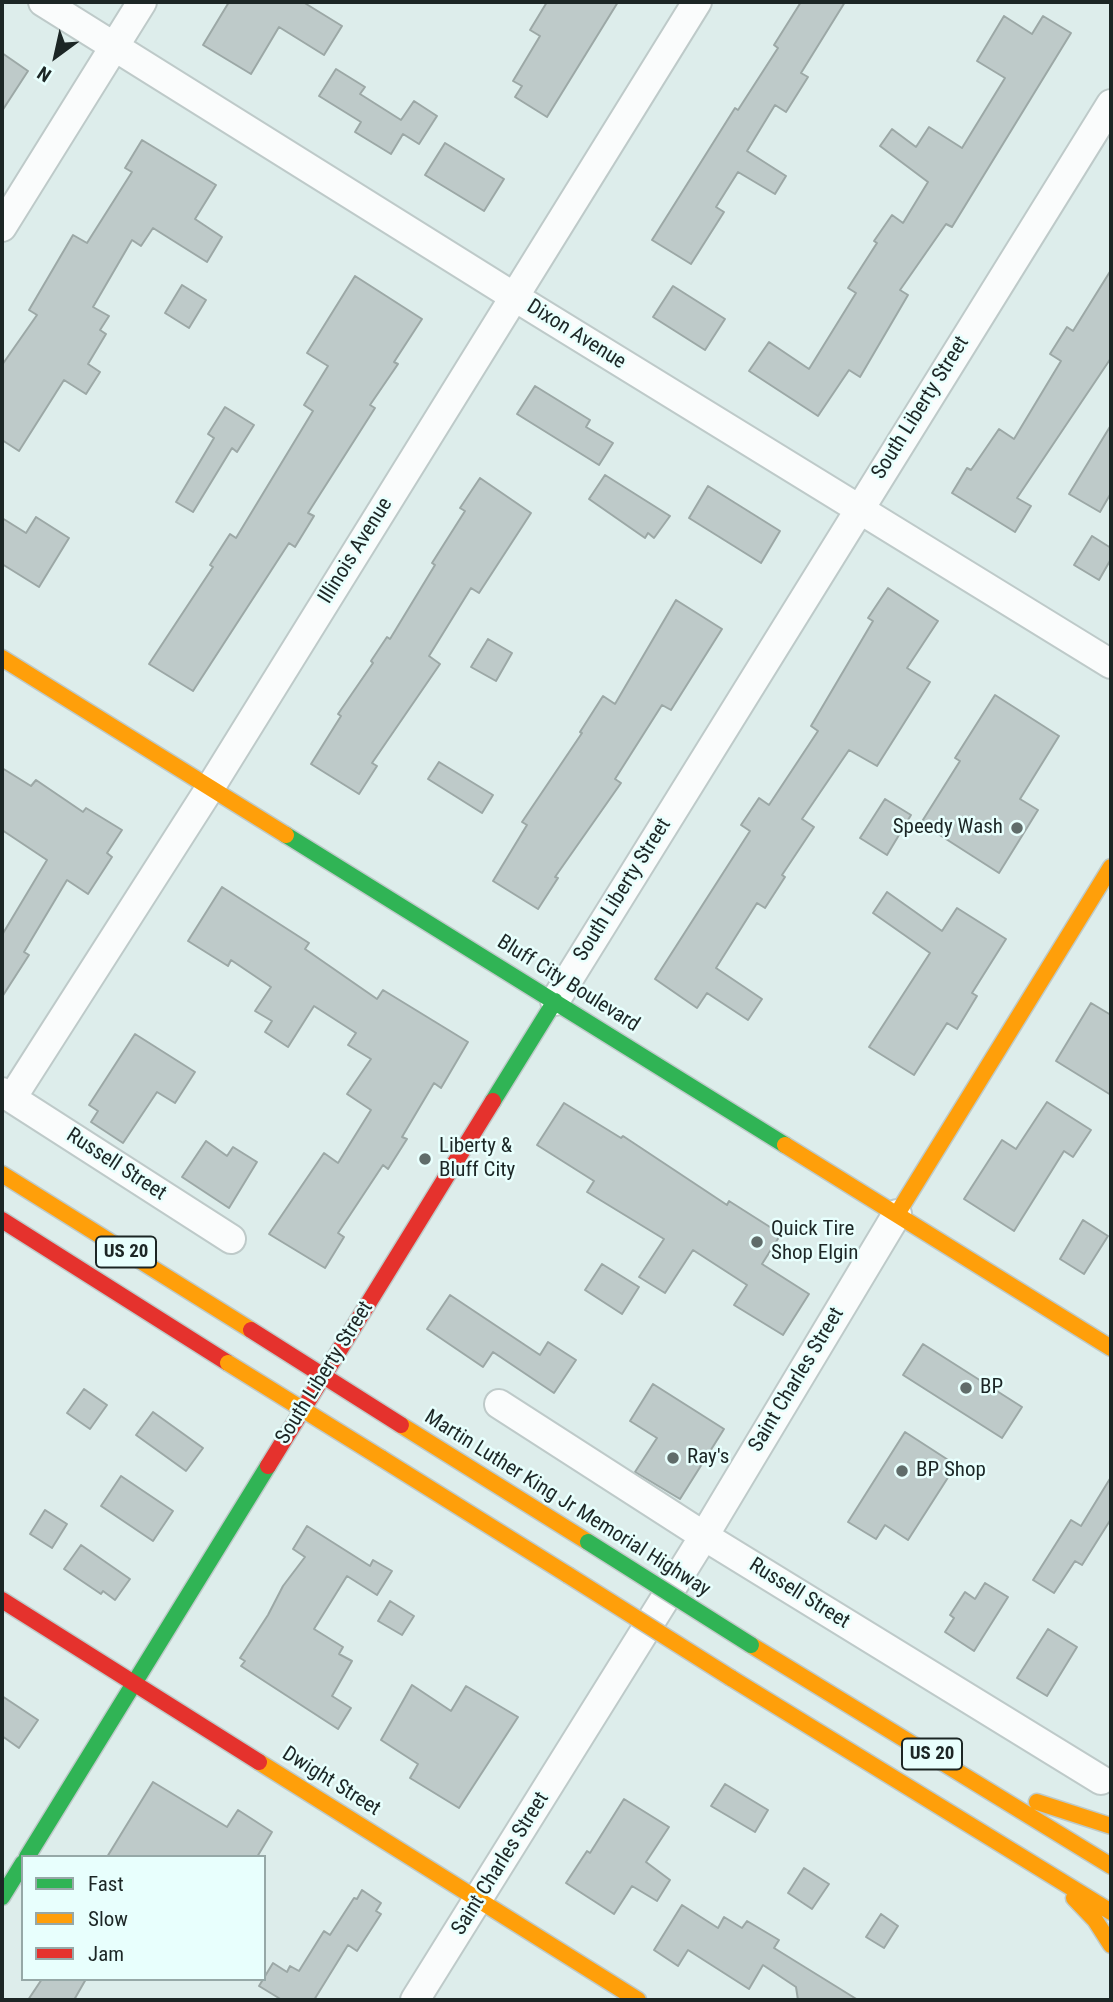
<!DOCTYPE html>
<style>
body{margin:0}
#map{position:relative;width:1113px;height:2002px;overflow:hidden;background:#ddedeb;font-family:"Roboto Condensed",sans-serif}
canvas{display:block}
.frame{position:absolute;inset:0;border:4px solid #1c2625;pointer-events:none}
.legend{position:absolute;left:21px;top:1855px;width:245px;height:126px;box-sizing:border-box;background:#e8fffd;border:2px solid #96a8a7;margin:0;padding:9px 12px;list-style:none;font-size:21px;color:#1c2625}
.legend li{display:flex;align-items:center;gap:14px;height:35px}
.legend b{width:35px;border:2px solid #96a8a7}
.north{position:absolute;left:21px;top:21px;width:70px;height:70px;-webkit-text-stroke:5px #e8fffd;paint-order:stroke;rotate:213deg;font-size:19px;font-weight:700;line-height:28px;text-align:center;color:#1c2625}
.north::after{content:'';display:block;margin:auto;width:24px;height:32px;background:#1c2625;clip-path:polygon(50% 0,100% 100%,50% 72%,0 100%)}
</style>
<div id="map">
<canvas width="1113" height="2002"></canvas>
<div class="frame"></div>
<ul class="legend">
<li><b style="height:9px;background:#30b455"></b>Fast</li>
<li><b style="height:9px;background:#ff9f0a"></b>Slow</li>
<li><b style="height:9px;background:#e5322d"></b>Jam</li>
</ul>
<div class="north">N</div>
</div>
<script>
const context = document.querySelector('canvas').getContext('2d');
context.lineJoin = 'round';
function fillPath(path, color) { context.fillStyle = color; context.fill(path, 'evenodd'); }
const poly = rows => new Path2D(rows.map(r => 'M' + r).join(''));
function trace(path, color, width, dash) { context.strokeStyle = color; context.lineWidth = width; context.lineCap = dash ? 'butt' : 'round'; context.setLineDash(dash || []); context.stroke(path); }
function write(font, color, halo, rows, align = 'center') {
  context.font = font + ' "Roboto Condensed",sans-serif'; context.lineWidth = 5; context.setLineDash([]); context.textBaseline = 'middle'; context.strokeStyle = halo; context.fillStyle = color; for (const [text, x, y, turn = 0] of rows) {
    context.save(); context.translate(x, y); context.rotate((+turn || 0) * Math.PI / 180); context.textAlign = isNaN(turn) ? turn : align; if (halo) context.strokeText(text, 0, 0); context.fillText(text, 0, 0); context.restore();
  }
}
const building = poly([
 [229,2,303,2,342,26,324,55,279,27,251,74,203,45,229,2],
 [547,2,618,2,547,117,515,97,522,86,513,81,540,36,530,30,547,2],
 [801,2,845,2,801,73,808,77,786,112,775,105,747,151,786,176,775,194,738,172,716,207,724,212,691,264,652,240,735,108,738,110,778,48,774,45,801,2],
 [1004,16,1032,34,1043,16,1071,33,952,227,946,224,900,290,908,295,860,377,849,370,818,416,749,371,769,342,809,369,856,293,848,288,877,243,874,241,892,215,903,223,928,182,880,146,892,129,916,147,929,127,962,148,1005,78,977,61,1004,16],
 [2,53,28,71,2,111,2,53],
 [336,69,365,87,360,94,401,120,414,101,437,116,419,144,403,134,391,154,355,132,361,122,319,96,336,69],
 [142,140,216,185,195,219,222,237,207,262,153,228,141,246,132,240,93,307,109,316,100,330,106,334,88,364,100,372,86,394,64,380,19,451,2,440,2,365,37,315,29,310,73,235,87,243,132,172,125,168,142,140],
 [445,143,504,179,484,211,425,175,445,143],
 [1111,270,1111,358,1017,498,1031,506,1015,532,952,493,967,468,971,470,999,429,1014,439,1061,361,1050,354,1067,327,1073,331,1111,270],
 [355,276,422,319,394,362,398,364,370,405,375,408,308,513,314,516,295,547,289,543,193,691,149,664,213,567,210,565,230,534,236,538,313,411,304,405,328,366,307,353,355,276],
 [182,285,206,300,189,328,165,313,182,285],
 [673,286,725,319,705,350,653,317,673,286],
 [535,386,590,420,586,427,613,443,599,465,517,414,535,386],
 [225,407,254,425,237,452,232,448,193,512,176,502,214,438,208,434,225,407],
 [1111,425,1111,493,1100,512,1069,494,1111,425],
 [605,475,670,516,654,538,648,533,645,538,589,499,605,475],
 [480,478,531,513,479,593,471,588,429,656,440,664,372,763,377,766,359,794,311,764,341,716,338,714,373,663,371,661,387,637,390,639,435,565,432,563,465,511,460,508,480,478],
 [708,486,780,531,761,563,689,518,708,486],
 [36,517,69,538,39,587,2,564,2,518,26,533,36,517],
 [1092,536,1111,548,1111,559,1099,580,1074,565,1092,536],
 [888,588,938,621,907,668,930,682,877,766,849,750,802,819,814,827,782,875,785,877,765,908,757,903,716,968,762,999,748,1020,707,993,697,1008,655,979,750,831,741,825,759,798,769,805,818,731,811,726,873,621,868,618,888,588],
 [676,600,722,629,671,710,662,705,615,779,621,783,555,877,558,878,538,909,493,881,527,825,522,822,582,733,580,732,603,696,615,704,676,600],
 [488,639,512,653,496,681,471,667,488,639],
 [995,695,1059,736,1020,799,1038,810,999,873,921,823,960,761,955,758,995,695],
 [439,762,493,795,482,813,428,779,439,762],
 [2,768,31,786,36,780,83,812,86,808,122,830,107,853,112,857,88,894,67,880,24,952,29,955,2,997,2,935,47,860,2,830,2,768],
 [885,799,911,815,887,855,860,838,885,799],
 [222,887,309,943,305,949,377,999,383,990,468,1042,441,1088,434,1083,402,1137,407,1139,388,1169,383,1165,338,1233,344,1237,325,1268,269,1234,324,1153,338,1163,371,1110,347,1094,371,1059,348,1045,356,1033,314,1006,288,1047,265,1032,272,1021,255,1011,271,987,231,960,228,966,188,941,222,887],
 [887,892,942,931,957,908,1006,939,972,993,977,996,957,1029,947,1023,914,1075,869,1047,930,953,873,913,887,892],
 [1091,1003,1111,1015,1111,1095,1056,1061,1091,1003],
 [135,1034,195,1072,175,1103,157,1092,123,1143,91,1122,98,1111,89,1105,135,1034],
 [1047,1102,1091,1130,1073,1157,1064,1151,1014,1231,964,1199,1002,1140,1016,1149,1047,1102],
 [564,1103,621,1138,623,1136,727,1205,729,1201,781,1234,762,1264,809,1294,783,1335,734,1305,747,1285,693,1250,665,1293,639,1277,664,1239,587,1192,594,1181,537,1145,564,1103],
 [206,1141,227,1156,233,1147,257,1162,229,1208,182,1177,206,1141],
 [1083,1220,1108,1236,1084,1274,1060,1259,1083,1220],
 [602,1264,639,1287,622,1314,585,1290,602,1264],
 [450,1295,540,1355,548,1342,576,1360,554,1393,493,1352,483,1367,427,1329,450,1295],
 [923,1344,1022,1407,1002,1438,903,1375,923,1344],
 [653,1384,724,1429,680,1499,635,1472,657,1438,630,1421,653,1384],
 [84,1389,107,1405,90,1429,67,1413,84,1389],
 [153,1412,203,1448,186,1471,136,1435,153,1412],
 [905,1432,956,1465,908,1540,885,1525,876,1539,848,1522,905,1432],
 [121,1476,173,1511,153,1541,101,1506,121,1476],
 [1111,1477,1111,1519,1082,1565,1075,1561,1054,1593,1033,1580,1071,1520,1081,1526,1111,1477],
 [45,1510,67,1524,52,1548,30,1534,45,1510],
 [307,1526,370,1566,373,1560,392,1571,377,1595,347,1576,314,1629,343,1647,339,1654,352,1661,332,1696,351,1708,338,1729,241,1666,245,1661,240,1658,268,1615,283,1586,305,1557,293,1549,307,1526],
 [81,1545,130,1579,115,1600,103,1591,101,1594,64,1569,81,1545],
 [985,1583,1008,1597,974,1651,945,1632,954,1618,950,1615,965,1592,975,1599,985,1583],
 [390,1601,414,1616,402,1635,378,1621,390,1601],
 [1048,1629,1077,1647,1047,1696,1017,1678,1048,1629],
 [412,1685,451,1711,466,1686,518,1717,459,1808,410,1778,418,1764,381,1740,412,1685],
 [2,1696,38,1720,19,1748,2,1736,2,1696],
 [153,1782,227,1827,238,1810,272,1832,257,1857,107,1857,153,1782],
 [725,1784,768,1810,755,1832,711,1806,725,1784],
 [624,1799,669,1827,646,1862,670,1880,657,1901,632,1886,614,1914,566,1883,587,1851,590,1853,624,1799],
 [804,1868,829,1884,812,1909,788,1893,804,1868],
 [362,1890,381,1903,376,1911,381,1914,357,1951,348,1945,314,2000,282,2000,259,1986,273,1963,287,1972,290,1966,299,1971,324,1931,330,1935,354,1898,357,1899,362,1890],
 [682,1905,718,1928,724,1917,742,1928,747,1921,779,1940,774,1948,858,2000,798,2000,796,1987,763,1965,749,1989,688,1950,678,1966,654,1950,682,1905],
 [881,1914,898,1926,884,1948,866,1937,881,1914],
 [42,1979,86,1979,74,2000,28,2000,42,1979]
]);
fillPath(building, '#becac9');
trace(building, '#9ca8a6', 2);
const street = poly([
 [43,2,513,296,1111,664],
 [2,227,142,2],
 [555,1001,1111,104],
 [2,1092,231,1239],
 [12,1098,210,788,697,2],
 [499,1404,704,1536,1101,1780],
 [415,2000,704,1536,897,1214]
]);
const fast = poly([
 [286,835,785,1145],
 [493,1101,555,1001],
 [27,1857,268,1466],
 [2,1897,23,1863]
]);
const slow = poly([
 [2,658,286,835],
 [785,1145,1111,1348],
 [2,1174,251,1330],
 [897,1214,1111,867],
 [401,1425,588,1542],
 [381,1458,568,1575],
 [751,1645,1111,1866],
 [731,1678,1111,1912],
 [259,1762,638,2000],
 [1037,1802,1111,1826],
 [1074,1898,1095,1920,1111,1945]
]);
const jam = poly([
 [2,1220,228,1363],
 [268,1466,493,1101],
 [2,1600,259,1762]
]);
trace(street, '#becac9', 32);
trace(fast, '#becac9', 19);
trace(slow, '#becac9', 19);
trace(jam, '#becac9', 19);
trace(street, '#fafcfc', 28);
trace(fast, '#30b455', 16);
trace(slow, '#ff9f0a', 16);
trace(jam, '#e5322d', 16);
const fastBridge = poly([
 [588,1542,751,1645]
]);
const slowBridge = poly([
 [228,1363,381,1458],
 [568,1575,731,1678]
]);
const jamBridge = poly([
 [251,1330,401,1425]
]);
trace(fastBridge, '#c1c9c8', 19, []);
trace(slowBridge, '#c1c9c8', 19, []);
trace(jamBridge, '#c1c9c8', 19, []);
trace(fastBridge, '#30b455', 16);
trace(slowBridge, '#ff9f0a', 16);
trace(jamBridge, '#e5322d', 16);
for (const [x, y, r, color] of [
 [1017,828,7,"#606c6a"],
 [425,1159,7,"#606c6a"],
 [757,1242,7,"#606c6a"],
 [966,1388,7,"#606c6a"],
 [673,1458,7,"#606c6a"],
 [902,1471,7,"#606c6a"]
]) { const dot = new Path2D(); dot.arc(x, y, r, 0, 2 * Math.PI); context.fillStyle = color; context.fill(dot); trace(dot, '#e8fffd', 2.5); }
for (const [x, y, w] of [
 [126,1252,60],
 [932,1754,60]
]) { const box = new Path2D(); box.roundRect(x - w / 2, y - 15.5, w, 31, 5); context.fillStyle = '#e8fffd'; context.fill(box); trace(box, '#1c2625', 2); }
write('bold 19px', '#1c2625', null, [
 ["US 20",126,1252],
 ["US 20",932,1754]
]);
write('21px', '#1c2625', '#e8fffd', [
 ["Dixon Avenue",576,335,32],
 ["South Liberty Street",921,408,-58],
 ["Illinois Avenue",356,551,-58],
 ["South Liberty Street",623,890,-58],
 ["Bluff City Boulevard",568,984,32],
 ["Russell Street",116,1165,33],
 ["South Liberty Street",325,1373,-58],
 ["Saint Charles Street",797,1380,-59],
 ["Martin Luther King Jr Memorial Highway",567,1504,32],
 ["Russell Street",799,1594,32],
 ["Dwight Street",331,1782,32],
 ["Saint Charles Street",501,1864,-58]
]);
write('21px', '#1c2625', '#e8fffd', [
 ["Speedy Wash",1003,828,"right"],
 ["Liberty &",439,1147],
 ["Bluff City",439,1171],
 ["Quick Tire",771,1230],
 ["Shop Elgin",771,1254],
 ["BP",980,1388],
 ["Ray's",687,1458],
 ["BP Shop",916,1471]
], 'left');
</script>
